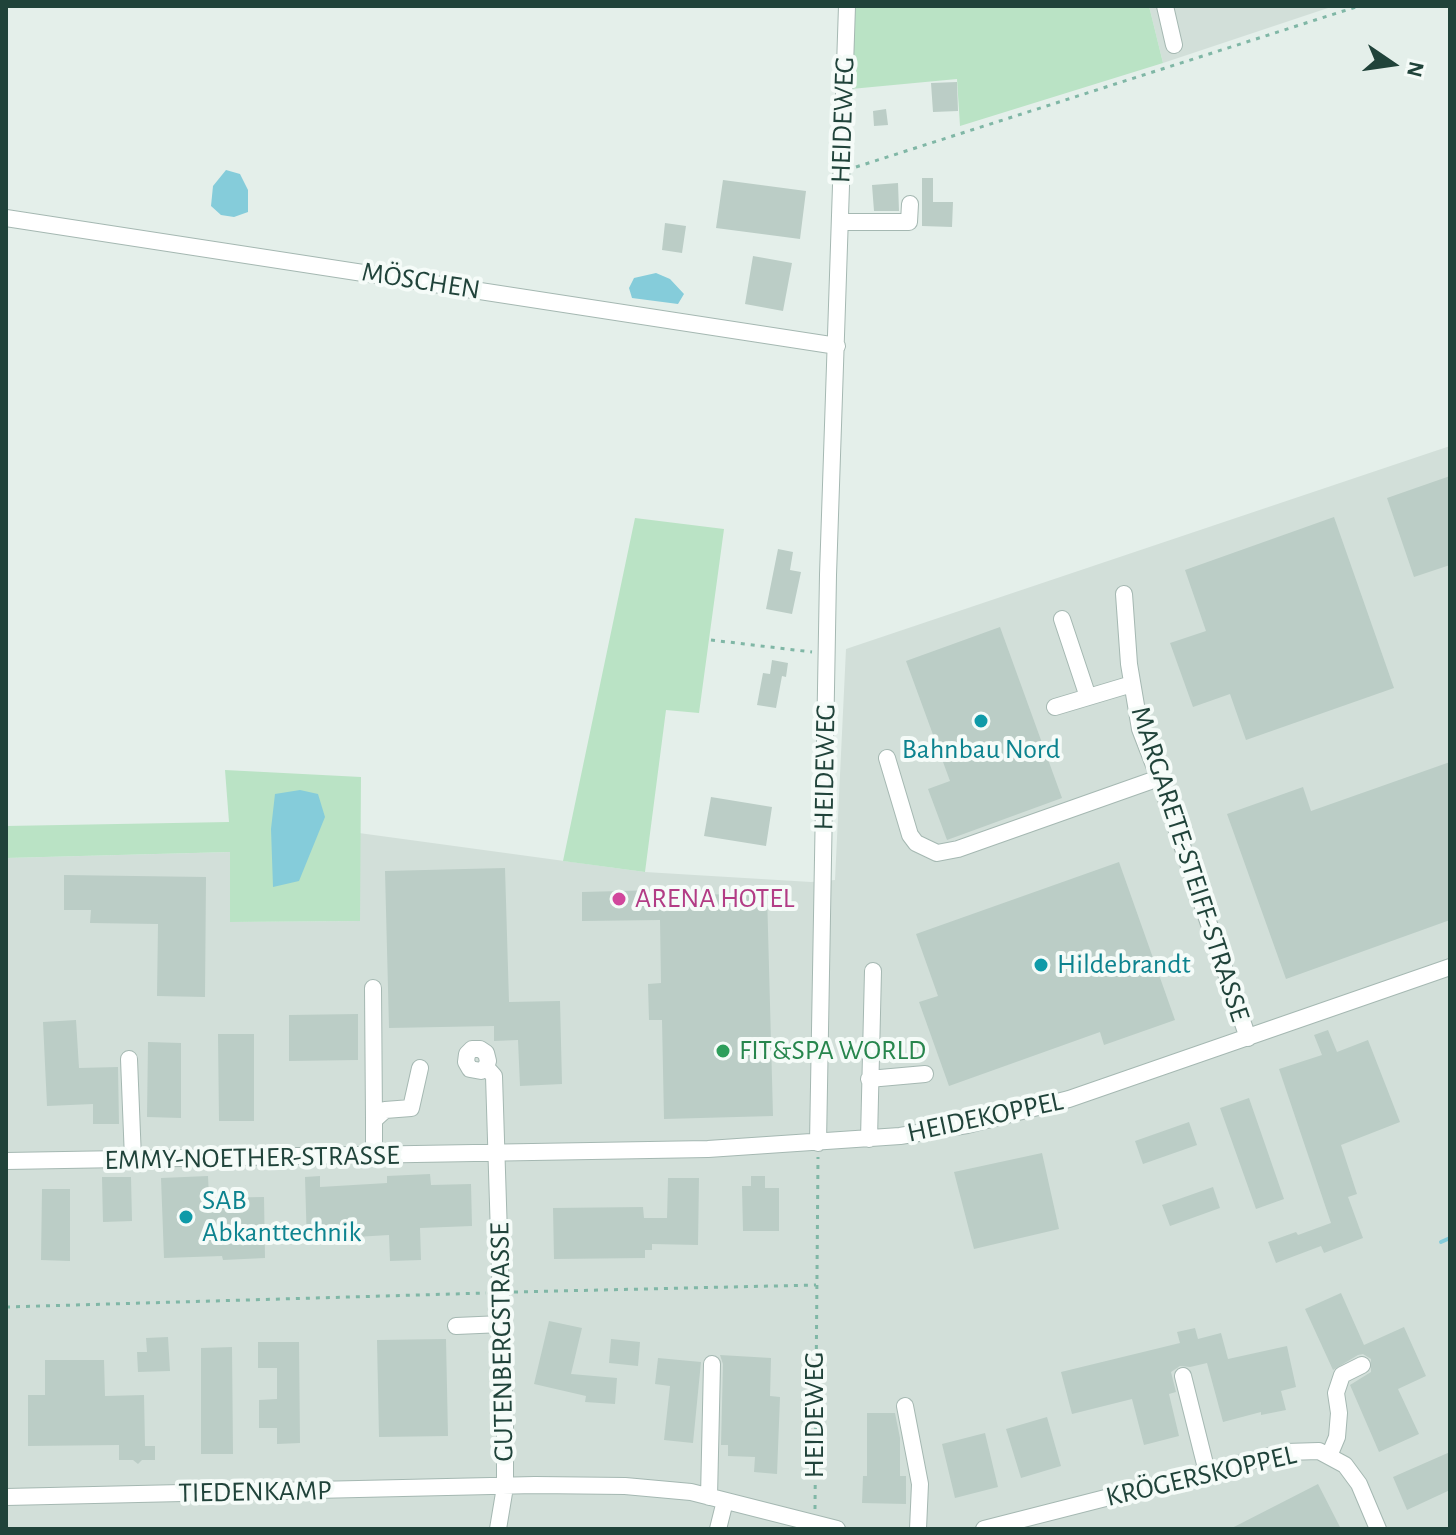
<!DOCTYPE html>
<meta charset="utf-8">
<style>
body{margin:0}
#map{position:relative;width:1456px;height:1535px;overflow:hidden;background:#e4efea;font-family:"Alegreya Sans",sans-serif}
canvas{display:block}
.frame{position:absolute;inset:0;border:8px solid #20433a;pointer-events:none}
.north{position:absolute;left:1352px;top:24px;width:80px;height:80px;-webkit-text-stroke:6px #f5fbf8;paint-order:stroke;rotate:103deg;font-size:22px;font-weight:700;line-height:32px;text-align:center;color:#20433a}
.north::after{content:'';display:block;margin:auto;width:28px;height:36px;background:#20433a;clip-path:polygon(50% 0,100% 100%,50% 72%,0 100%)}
</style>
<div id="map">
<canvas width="1456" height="1535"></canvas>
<div class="frame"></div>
<div class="north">N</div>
</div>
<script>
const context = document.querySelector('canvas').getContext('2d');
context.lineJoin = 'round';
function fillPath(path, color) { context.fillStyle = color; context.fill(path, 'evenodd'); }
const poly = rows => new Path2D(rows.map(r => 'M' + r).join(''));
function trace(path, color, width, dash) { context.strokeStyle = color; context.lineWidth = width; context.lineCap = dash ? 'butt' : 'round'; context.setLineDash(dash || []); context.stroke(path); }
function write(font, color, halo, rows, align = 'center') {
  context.font = font + ' "Alegreya Sans",sans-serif'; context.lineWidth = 8; context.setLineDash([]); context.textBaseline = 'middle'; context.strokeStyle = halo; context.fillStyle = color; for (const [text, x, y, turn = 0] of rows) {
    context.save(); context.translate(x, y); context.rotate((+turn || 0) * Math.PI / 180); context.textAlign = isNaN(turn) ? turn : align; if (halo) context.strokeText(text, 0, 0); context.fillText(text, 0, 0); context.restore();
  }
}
fillPath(poly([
 [1149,6,1334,6,1163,63],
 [1450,446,1450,1529,6,1529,6,858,231,852,231,922,359,921,359,833,645,872,811,882,835,880,846,649]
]), '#d2dfd9');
fillPath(poly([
 [855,6,1149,6,1163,63,960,126,957,79,851,89],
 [635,518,724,529,699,713,666,710,645,872,563,861],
 [225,770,361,777,360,921,230,922,230,852,6,858,6,826,229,822]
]), '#bae3c5');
fillPath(poly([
 [226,170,240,174,248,190,248,212,234,217,221,215,211,206,213,186],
 [656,273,670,279,684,294,678,304,632,298,629,288,634,278],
 [300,790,318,794,325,817,299,881,273,887,271,829,275,794]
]), '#85ccda');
trace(poly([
 [1441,1242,1450,1238]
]), '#85ccda', 4);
fillPath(poly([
 [957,82,958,111,933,112,931,83],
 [886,109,888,125,874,126,873,111],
 [922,178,933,178,933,202,953,202,952,227,922,226],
 [723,180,806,191,800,239,716,228],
 [898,183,899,211,874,211,872,185],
 [665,223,686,226,682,253,662,250],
 [753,256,792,263,783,311,745,304],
 [1450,476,1450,565,1414,577,1387,498],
 [1334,517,1394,688,1246,740,1230,694,1193,707,1170,643,1206,631,1185,570],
 [778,549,793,552,790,570,801,572,792,614,766,609],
 [1000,627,1062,798,947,840,928,789,950,781,906,661],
 [772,660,788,663,786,677,782,676,776,708,757,705,763,673,770,674],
 [1450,762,1450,920,1286,979,1227,814,1303,787,1311,811],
 [711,797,772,807,766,846,704,836],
 [1119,862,1175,1020,1104,1045,1100,1032,949,1086,919,1002,938,996,916,934],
 [505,868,509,1002,560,1001,562,1084,520,1086,518,1040,494,1041,494,1026,389,1028,385,871],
 [64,875,206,877,205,997,157,996,158,924,90,923,91,910,64,910],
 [659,890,659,896,767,893,773,1116,664,1119,662,1020,649,1020,648,984,661,983,660,920,582,921,582,892],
 [358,1014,358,1060,289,1061,289,1015],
 [76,1020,79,1068,118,1067,119,1124,93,1124,93,1104,47,1106,43,1022],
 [1328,1030,1337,1052,1368,1040,1400,1122,1341,1145,1357,1194,1348,1197,1363,1238,1324,1253,1321,1246,1276,1263,1268,1242,1296,1232,1298,1235,1331,1223,1279,1069,1322,1055,1314,1035],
 [218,1034,254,1034,254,1121,219,1121],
 [148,1042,181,1043,181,1118,147,1117],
 [1249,1098,1284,1199,1256,1209,1220,1108],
 [1189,1122,1197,1145,1143,1164,1135,1141],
 [1042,1153,1059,1229,974,1249,954,1172],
 [430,1174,431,1185,471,1184,472,1226,420,1228,421,1260,390,1261,389,1235,322,1239,322,1244,307,1245,305,1177,320,1176,320,1187,387,1183,387,1176],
 [208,1176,209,1198,264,1197,265,1258,223,1260,222,1256,164,1258,161,1178],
 [751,1176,765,1176,765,1188,779,1188,779,1231,743,1231,742,1186,751,1186],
 [102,1177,131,1177,132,1221,103,1222],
 [668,1178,699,1178,698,1245,652,1244,652,1250,645,1250,645,1258,554,1259,553,1208,643,1207,644,1218,667,1218],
 [1213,1187,1220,1208,1170,1226,1162,1205],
 [42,1189,70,1189,70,1261,41,1260],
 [1341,1293,1364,1345,1404,1327,1426,1376,1398,1389,1419,1434,1379,1452,1350,1385,1371,1372,1371,1359,1363,1354,1358,1355,1333,1370,1305,1309],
 [549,1321,582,1328,571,1374,617,1378,615,1404,585,1402,586,1396,534,1384],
 [1195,1328,1198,1339,1221,1333,1228,1359,1287,1346,1296,1387,1281,1391,1286,1410,1261,1415,1261,1412,1223,1422,1207,1363,1190,1367,1180,1366,1171,1372,1176,1392,1169,1394,1179,1436,1144,1445,1132,1399,1072,1414,1061,1372,1180,1343,1177,1332],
 [168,1337,170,1371,138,1372,137,1352,147,1352,146,1338],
 [446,1339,448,1436,379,1437,377,1340],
 [611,1339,640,1342,638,1366,609,1363],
 [258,1342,299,1342,300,1443,277,1444,277,1428,259,1428,259,1400,277,1399,277,1368,258,1368],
 [232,1347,233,1454,201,1454,201,1348],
 [720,1355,771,1358,770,1396,780,1397,777,1474,754,1472,755,1457,728,1456,728,1445,721,1445,723,1364],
 [658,1358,701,1362,693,1443,664,1440,670,1386,655,1384],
 [45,1360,104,1360,105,1396,144,1395,145,1446,155,1446,155,1460,142,1460,138,1464,133,1460,119,1460,119,1445,28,1446,28,1395,45,1395],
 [867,1413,895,1413,900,1438,900,1476,906,1476,906,1504,862,1503,863,1476,867,1476],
 [1047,1417,1061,1466,1021,1478,1006,1429],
 [985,1433,998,1487,955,1498,942,1444],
 [1450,1452,1450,1490,1407,1510,1393,1477],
 [1318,1484,1341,1529,1230,1529]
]), '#bbcdc6');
const minor = poly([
 [1165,6,1174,45],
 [6,218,837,346],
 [840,222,909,222,910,204],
 [1124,594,1129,664,1140,729,1160,781,1248,1038],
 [1062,619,1088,697],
 [1055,707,1132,684],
 [887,758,910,835,916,843,937,853,958,849,1159,778],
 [373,988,374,1120],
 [129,1059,133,1159],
 [486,1067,481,1071,470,1069,466,1062,467,1054,472,1049,480,1049,486,1053,488,1061,486,1067,494,1076,505,1427,505,1487,498,1529],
 [869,1079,925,1074],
 [869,1139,873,971],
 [818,1143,828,575,847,6],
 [374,1156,374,1120,385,1110,411,1108,420,1068],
 [6,1161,708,1149,900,1136,967,1125,1069,1099,1450,967],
 [456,1326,502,1324],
 [1183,1376,1207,1472],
 [905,1406,920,1484,918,1529],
 [1329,1456,1337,1437,1339,1413,1336,1393,1342,1375,1362,1365],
 [6,1497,535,1485,625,1486,691,1492,837,1529],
 [709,1497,712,1364],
 [718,1529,725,1501],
 [984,1529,1286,1452,1319,1451,1345,1465,1359,1484,1378,1529]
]);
trace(minor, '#a5b8b2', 18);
trace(poly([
 [856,167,1359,6],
 [711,640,812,652],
 [514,1292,816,1285],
 [6,1307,486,1293],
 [815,1509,818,1157]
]), '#80b7a6', 3, [4, 6]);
trace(minor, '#fff', 16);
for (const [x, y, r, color] of [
 [981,721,8,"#0f9aa8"],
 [619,899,8,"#d1479c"],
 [1041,965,8,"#0f9aa8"],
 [723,1051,8,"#2e9e5b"],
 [186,1217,8,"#0f9aa8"]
]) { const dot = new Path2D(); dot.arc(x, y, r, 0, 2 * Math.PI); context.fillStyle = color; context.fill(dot); trace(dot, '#f5fbf8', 3); }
write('28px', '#20433a', '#f5fbf8', [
 ["HEIDEWEG",843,120,-88],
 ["MÖSCHEN",421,281,9],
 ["HEIDEWEG",825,767,-89],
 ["MARGARETE-STEIFF-STRASSE",1190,864,72],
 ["HEIDEKOPPEL",985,1117,-12],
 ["EMMY-NOETHER-STRASSE",252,1158,-1],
 ["GUTENBERGSTRASSE",502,1342,-91],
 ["HEIDEWEG",815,1415,-90],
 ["KRÖGERSKOPPEL",1201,1476,-13],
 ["TIEDENKAMP",255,1492,-1]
]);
write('28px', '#0d838f', '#f5fbf8', [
 ["Bahnbau Nord",981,750,"center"],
 ["Hildebrandt",1057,965],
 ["SAB",202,1201],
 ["Abkanttechnik",202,1233]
], 'left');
write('28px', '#b23c85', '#f5fbf8', [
 ["ARENA HOTEL",635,899]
], 'left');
write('28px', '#27864d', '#f5fbf8', [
 ["FIT&SPA WORLD",739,1051]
], 'left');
</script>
